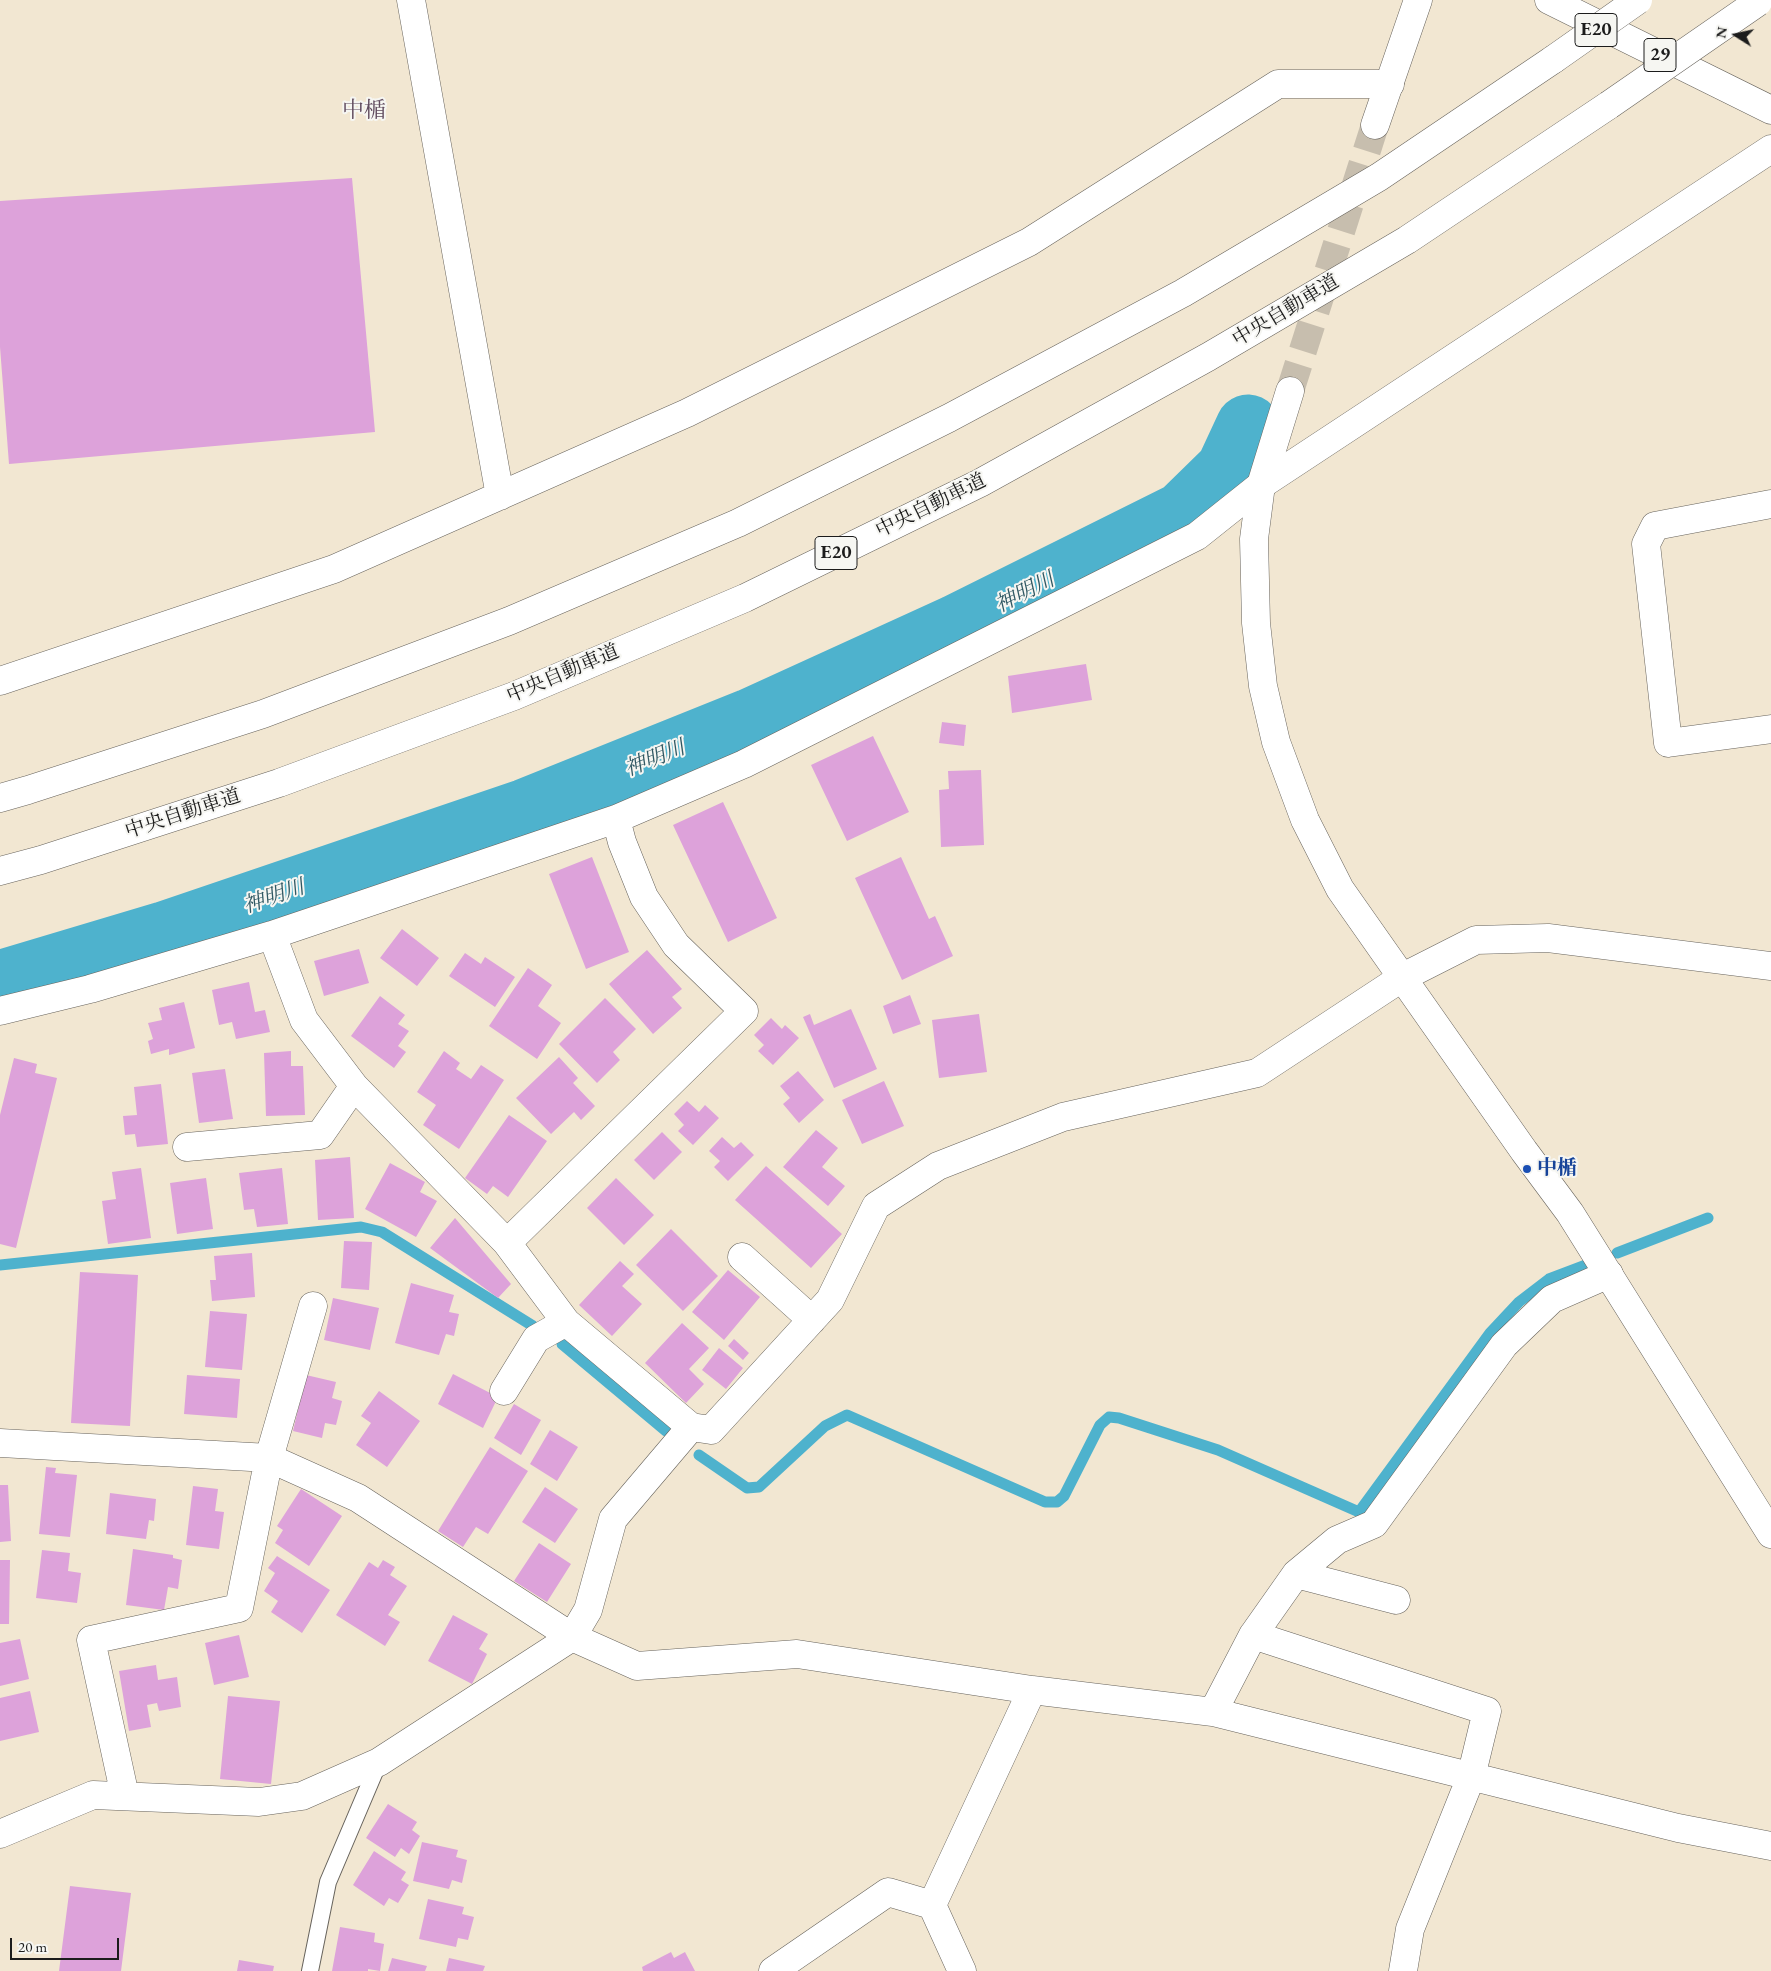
<!DOCTYPE html>
<meta charset="utf-8">
<style>
body{margin:0}
#map{position:relative;width:1771px;height:1971px;overflow:hidden;background:#f2e7d2;font-family:"EB Garamond",serif}
canvas{display:block}
.north{position:absolute;left:1711px;top:10px;width:50px;height:50px;-webkit-text-stroke:4px #f6f6f2;paint-order:stroke;rotate:280deg;font-size:14px;font-weight:700;line-height:20px;text-align:center;color:#1c1c1c}
.north::after{content:'';display:block;margin:auto;width:18px;height:22px;background:#1c1c1c;clip-path:polygon(50% 0,100% 100%,50% 72%,0 100%)}
.scale{position:absolute;left:10px;top:1938px;width:109px;height:22px;box-sizing:border-box;border:2px solid #1c1c1c;border-top:0;padding-left:6px;font-size:15px;line-height:18px;white-space:nowrap;color:#1c1c1c;-webkit-text-stroke:4px #f6f6f2;paint-order:stroke}
</style>
<div id="map">
<canvas width="1771" height="1971"></canvas>
<div class="north">N</div>
<div class="scale">20 m</div>
</div>
<script>
const context = document.querySelector('canvas').getContext('2d');
context.lineJoin = 'round';
const poly = rows => new Path2D(rows.map(r => 'M' + r).join(''));
function trace(path, color, width, dash) { context.strokeStyle = color; context.lineWidth = width; context.lineCap = dash ? 'butt' : 'round'; context.setLineDash(dash || []); context.stroke(path); }
function fillPath(path, color) { context.fillStyle = color; context.fill(path, 'evenodd'); }
function write(font, color, halo, rows, align = 'center') {
  context.font = font + ' "EB Garamond","Noto Serif JP",serif'; context.lineWidth = 4; context.setLineDash([]); context.textBaseline = 'middle'; context.strokeStyle = halo; context.fillStyle = color; for (const [text, x, y, turn = 0] of rows) {
    context.save(); context.translate(x, y); context.rotate((+turn || 0) * Math.PI / 180); context.textAlign = isNaN(turn) ? turn : align; if (halo) context.strokeText(text, 0, 0); context.fillText(text, 0, 0); context.restore();
  }
}
trace(poly([
 [1617,1253,1708,1218],
 [0,1265,361,1227,382,1232,533,1326],
 [562,1344,666,1431],
 [699,1455,747,1488,759,1487,825,1426,847,1415,1045,1502,1057,1502,1064,1496,1100,1425,1109,1417,1119,1418,1218,1450,1359,1512,1490,1333,1519,1302,1549,1279,1586,1265]
]), '#4eb2cd', 11);
trace(poly([
 [0,983,164,934,526,811,750,721,956,627,1183,514,1228,470,1248,427]
]), '#4eb2cd', 65);
fillPath(poly([
 [352,178,375,432,9,464,0,347,0,201],
 [1086,664,1092,700,1012,713,1008,676],
 [942,722,966,725,964,746,939,743],
 [873,736,909,812,847,841,811,765],
 [981,770,984,845,941,847,939,790,949,789,948,771],
 [723,802,777,918,728,942,673,825],
 [592,857,629,952,586,969,549,874],
 [901,857,929,919,935,916,953,956,902,980,855,878],
 [402,929,439,958,417,986,380,958],
 [359,949,369,983,324,996,314,961],
 [647,950,682,989,672,997,682,1008,653,1034,609,984],
 [465,953,481,964,485,957,515,977,495,1007,449,976],
 [528,968,552,985,538,1006,561,1023,537,1059,489,1026],
 [249,982,255,1012,265,1010,270,1032,236,1039,232,1022,219,1025,212,990],
 [910,995,921,1024,893,1034,883,1006],
 [380,996,405,1015,398,1024,409,1031,398,1046,406,1052,394,1068,351,1036],
 [605,998,636,1029,613,1052,620,1060,597,1083,559,1044],
 [184,1002,195,1048,169,1055,169,1049,151,1054,148,1041,153,1039,148,1023,162,1020,159,1008],
 [851,1009,877,1069,834,1088,803,1017,810,1014,814,1025],
 [979,1014,987,1072,939,1078,932,1020],
 [771,1018,782,1029,785,1025,799,1038,773,1065,758,1051,764,1045,754,1035],
 [291,1051,291,1066,303,1066,305,1115,266,1116,264,1053],
 [444,1051,460,1063,456,1069,471,1079,481,1065,504,1080,459,1149,423,1125,436,1105,417,1092],
 [559,1057,578,1078,573,1083,595,1106,581,1120,574,1112,551,1134,516,1098],
 [14,1058,37,1064,35,1073,57,1078,16,1248,0,1244,0,1115],
 [225,1069,233,1119,199,1123,192,1073],
 [798,1071,824,1100,799,1123,783,1104,790,1098,780,1086],
 [884,1081,904,1126,862,1144,842,1100],
 [161,1084,168,1144,137,1147,135,1134,125,1135,123,1116,137,1115,134,1087],
 [687,1101,699,1112,705,1105,719,1118,693,1145,678,1131,684,1125,674,1114],
 [509,1115,547,1141,508,1197,493,1186,487,1194,465,1178],
 [816,1130,838,1148,822,1167,845,1186,828,1206,783,1167],
 [662,1132,682,1152,654,1180,634,1160],
 [722,1137,734,1148,741,1142,754,1155,728,1181,714,1167,720,1161,709,1151],
 [350,1157,354,1218,318,1220,315,1160],
 [390,1163,425,1182,420,1192,437,1201,416,1237,365,1209],
 [766,1166,842,1234,811,1268,735,1200],
 [141,1168,151,1238,108,1244,102,1201,116,1199,112,1172],
 [282,1168,288,1224,257,1227,254,1209,244,1210,239,1173],
 [206,1178,213,1229,177,1234,170,1183],
 [616,1178,654,1215,624,1245,587,1208],
 [455,1218,511,1284,498,1298,430,1248],
 [671,1229,718,1276,683,1311,636,1265],
 [344,1241,372,1242,369,1290,341,1288],
 [252,1253,255,1297,212,1301,210,1280,216,1280,214,1256],
 [620,1261,634,1274,622,1286,642,1304,612,1336,579,1305],
 [728,1270,760,1297,724,1340,692,1312],
 [80,1272,138,1275,130,1426,71,1423],
 [411,1283,454,1295,449,1312,459,1314,454,1336,446,1334,439,1355,395,1343],
 [333,1298,379,1308,370,1350,324,1340],
 [210,1311,247,1314,242,1370,205,1367],
 [682,1323,709,1348,689,1369,704,1384,686,1403,645,1363],
 [734,1339,749,1353,743,1360,728,1346],
 [719,1348,743,1368,726,1389,702,1370],
 [453,1374,498,1397,483,1428,438,1404],
 [187,1375,240,1379,237,1418,184,1414],
 [306,1375,336,1382,332,1398,342,1401,336,1425,325,1423,322,1438,293,1431],
 [379,1391,420,1421,387,1467,356,1445,371,1423,361,1416],
 [514,1404,541,1420,521,1455,494,1438],
 [550,1430,578,1447,557,1481,530,1464],
 [490,1447,528,1471,488,1534,476,1527,463,1547,438,1531],
 [46,1467,56,1468,55,1473,77,1475,70,1537,39,1534],
 [0,1485,8,1485,11,1541,0,1542],
 [193,1486,218,1489,215,1511,224,1512,219,1549,186,1545],
 [545,1487,578,1509,555,1543,522,1522],
 [301,1489,342,1516,309,1566,275,1543,283,1530,277,1526],
 [110,1493,156,1499,154,1521,149,1520,146,1539,106,1534],
 [539,1543,571,1564,547,1602,514,1581],
 [133,1549,173,1555,173,1558,182,1560,178,1589,168,1587,164,1610,126,1605],
 [42,1550,70,1553,68,1571,81,1573,77,1603,36,1598],
 [277,1556,330,1590,302,1633,271,1612,278,1601,264,1591,275,1573,268,1568],
 [0,1560,10,1560,9,1624,0,1624],
 [383,1560,395,1567,390,1575,407,1586,388,1615,400,1622,385,1646,336,1615,369,1562,378,1568],
 [453,1615,488,1634,479,1649,487,1654,472,1684,428,1661],
 [239,1635,249,1677,214,1685,205,1643],
 [20,1639,29,1679,0,1686,0,1643],
 [156,1665,158,1680,177,1677,181,1707,159,1711,157,1703,147,1705,151,1727,129,1731,119,1671],
 [30,1691,39,1732,0,1741,0,1698],
 [228,1696,280,1701,271,1784,220,1779],
 [388,1804,417,1822,412,1830,420,1836,409,1854,401,1848,395,1857,366,1838],
 [422,1842,458,1850,456,1857,467,1860,462,1883,452,1880,449,1889,413,1881],
 [374,1851,406,1872,401,1880,409,1885,398,1903,389,1898,384,1906,353,1885],
 [70,1886,131,1893,121,1971,59,1971],
 [428,1899,464,1907,462,1914,474,1917,468,1940,458,1938,456,1947,419,1939],
 [340,1927,375,1933,374,1942,384,1944,380,1971,368,1969,368,1971,332,1971],
 [671,1952,674,1958,685,1952,695,1971,643,1971,642,1967],
 [392,1958,427,1966,425,1971,388,1971],
 [449,1958,485,1966,483,1971,446,1971],
 [239,1960,274,1966,273,1971,237,1971]
]), '#dda2da');
trace(poly([
 [1290,391,1375,125]
]), '#c7beae', 28, [28, 14]);
const service = poly([
 [310,1971,328,1882,379,1762]
]);
const minor = poly([
 [411,0,500,496],
 [1771,504,1655,526,1646,544,1668,743,1771,729],
 [0,681,334,569,687,413,1029,242,1278,84,1390,84],
 [272,935,304,1020,354,1086,507,1243,566,1322,691,1427,711,1430,830,1300,876,1206,938,1166,1063,1117,1257,1073,1403,977,1476,940,1548,938,1771,966],
 [0,1011,90,989,272,935,616,819,744,764,1197,536,1261,485,1771,149],
 [187,1147,320,1135,354,1086],
 [507,1243,744,1011,676,945,644,897,622,842,616,819],
 [742,1257,812,1320],
 [504,1391,536,1339,566,1322],
 [0,1443,269,1458,358,1498,572,1637,637,1666,797,1654,1032,1690,1213,1712,1678,1828,1771,1846],
 [1296,1574,1396,1600],
 [1253,1635,1487,1711,1471,1777,1410,1929,1403,1971],
 [1213,1712,1253,1635,1296,1574,1337,1540,1374,1524,1504,1345,1552,1299,1609,1274],
 [125,1796,91,1640,239,1608,269,1458,313,1306],
 [0,1834,93,1795,259,1802,302,1796,379,1762,572,1637,588,1610,613,1519,691,1427],
 [932,1905,962,1971],
 [773,1971,888,1892,932,1905,1032,1690]
]);
const tertiary = poly([
 [1375,125,1418,0],
 [1290,391,1261,485,1254,539,1256,623,1263,686,1276,742,1305,820,1340,889,1524,1151,1570,1213,1771,1534]
]);
const primary = poly([
 [1549,0,1771,110]
]);
const motorway = poly([
 [0,798,28,790,263,714,509,621,738,523,949,418,1183,293,1379,177,1554,59],
 [0,871,41,860,279,783,514,696,745,598,980,483,1208,357,1407,240,1609,105]
]);
trace(service, '#67635c', 18);
trace(minor, '#67635c', 29);
trace(tertiary, '#67635c', 29);
trace(primary, '#67635c', 29);
trace(motorway, '#67635c', 29);
trace(service, '#fff', 16);
trace(minor, '#fff', 28);
trace(tertiary, '#fff', 28);
trace(primary, '#fff', 28);
trace(motorway, '#fff', 28);
const motorwayBridge = poly([
 [1554,59,1638,0],
 [1609,105,1758,2]
]);
trace(motorwayBridge, '#67635c', 29, []);
trace(motorwayBridge, '#fff', 28);
for (const [x, y, r, color] of [
 [1527,1169,5,"#1a4fb4"]
]) { const dot = new Path2D(); dot.arc(x, y, r, 0, 2 * Math.PI); context.fillStyle = color; context.fill(dot); trace(dot, '#f6f6f2', 2); }
for (const [x, y, w] of [
 [1596,30,42],
 [1660,55,32],
 [836,553,42]
]) { const box = new Path2D(); box.roundRect(x - w / 2, y - 16.5, w, 33, 4); context.fillStyle = '#f6f6f2'; context.fill(box); trace(box, '#1c1c1c', 1); }
write('bold 19px', '#1c1c1c', null, [
 ["E20",1596,30],
 ["29",1660,55],
 ["E20",836,553]
]);
write('20px', '#1c1c1c', '#f6f6f2', [
 ["中央自動車道",1286,311,-31],
 ["中央自動車道",931,506,-26],
 ["中央自動車道",563,674,-23],
 ["中央自動車道",183,814,-18]
]);
write('bold 20px', '#164399', '#f6f6f2', [
 ["中楯",1537,1169]
], 'left');
write('italic 21px', '#305863', '#f6f6f2', [
 ["神明川",1025,593,-27],
 ["神明川",655,759,-22],
 ["神明川",274,897,-19]
]);
write('22px', '#604b5e', '#f6f6f2', [
 ["中楯",364,111]
]);
</script>
